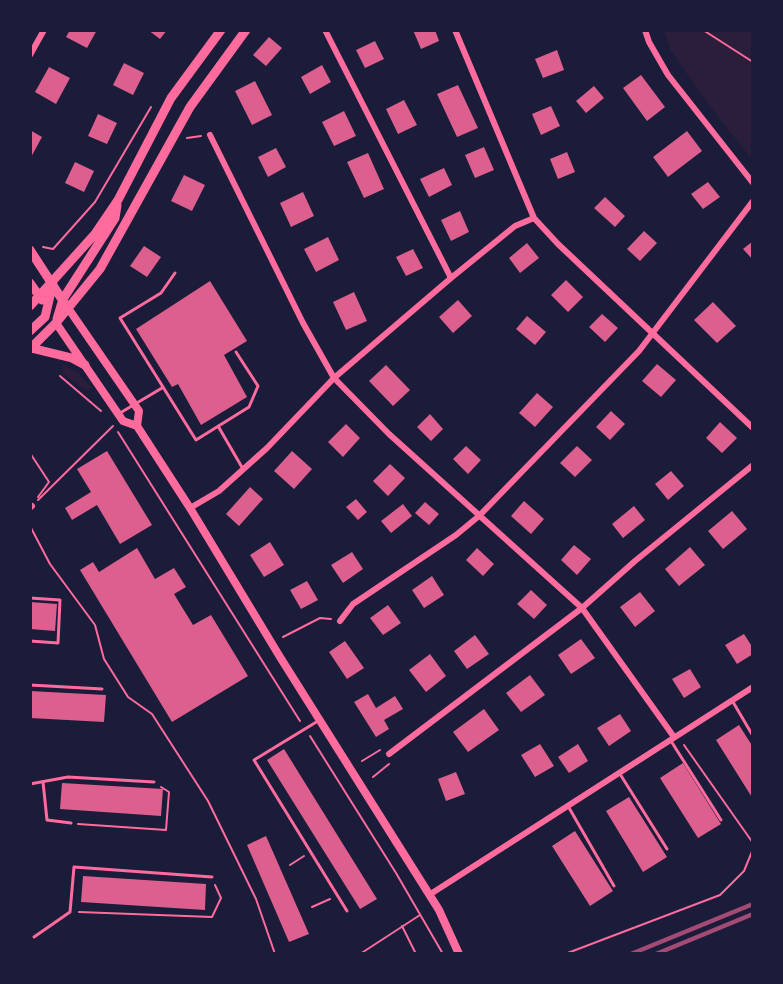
<!DOCTYPE html>
<style>
body{margin:0}
#map{position:relative;width:783px;height:984px;overflow:hidden;background:#1b1b3a;font-family:"Public Sans",sans-serif}
canvas{display:block}
.frame{position:absolute;inset:0;border:32px solid #1b1b3a;pointer-events:none}
</style>
<div id="map">
<canvas width="783" height="984"></canvas>
<div class="frame"></div>
</div>
<script>
const context = document.querySelector('canvas').getContext('2d');
context.lineJoin = 'round';
function fillPath(path, color) { context.fillStyle = color; context.fill(path, 'evenodd'); }
const poly = rows => new Path2D(rows.map(r => 'M' + r).join(''));
function trace(path, color, width, dash) { context.strokeStyle = color; context.lineWidth = width; context.lineCap = dash ? 'butt' : 'round'; context.setLineDash(dash || []); context.stroke(path); }
fillPath(poly([
 [664,30,753,30,753,161,702,96,670,49],
 [63,364,79,374,92,387,87,391,62,373]
]), '#2a1e3b');
fillPath(poly([
 [70,30,97,30,87,48,66,37],
 [148,30,167,30,160,39],
 [413,30,435,30,439,41,421,49],
 [269,37,282,48,266,66,253,55],
 [375,41,384,59,365,68,356,50],
 [557,50,564,70,543,78,535,59],
 [124,63,144,73,133,95,113,85],
 [322,65,331,82,310,94,301,77],
 [49,67,70,78,56,104,35,92],
 [641,75,665,107,647,121,623,88],
 [255,81,272,115,252,125,235,91],
 [458,85,478,128,457,137,437,94],
 [594,86,604,98,586,113,576,101],
 [404,100,417,125,398,134,386,109],
 [551,106,560,126,541,135,532,114],
 [344,111,356,136,334,146,322,122],
 [98,114,117,123,107,144,88,136],
 [30,130,42,137,30,159],
 [687,131,702,151,668,177,653,157],
 [484,147,494,170,475,178,465,155],
 [276,148,286,167,268,177,258,157],
 [567,152,575,172,558,179,550,159],
 [368,153,384,189,364,198,347,162],
 [75,162,94,171,84,192,65,183],
 [444,168,452,185,429,197,420,179],
 [184,175,205,185,192,211,171,201],
 [708,182,720,197,703,209,691,194],
 [303,192,314,216,291,227,280,203],
 [605,197,625,216,615,227,594,208],
 [460,211,469,232,451,241,441,220],
 [644,231,657,243,640,261,627,249],
 [328,237,339,260,316,272,304,249],
 [753,241,753,260,743,249],
 [527,243,539,258,520,273,509,258],
 [144,246,161,257,147,277,130,266],
 [413,249,423,268,406,276,396,257],
 [566,280,583,297,568,312,551,295],
 [210,281,247,341,224,355,247,397,201,425,178,384,172,387,136,329],
 [354,292,367,321,346,330,333,302],
 [458,300,472,316,453,333,439,317],
 [713,302,736,326,717,343,694,320],
 [602,314,618,328,605,342,589,327],
 [527,316,546,332,535,345,516,329],
 [657,364,676,380,661,397,642,381],
 [386,365,410,390,393,406,369,381],
 [537,393,553,407,535,427,519,413],
 [611,411,625,424,610,440,596,427],
 [430,414,443,429,431,441,417,427],
 [720,422,737,438,722,453,706,438],
 [346,424,360,438,343,457,328,442],
 [466,446,481,460,468,474,453,459],
 [577,446,592,460,575,477,560,463],
 [107,451,152,525,120,544,97,505,72,520,65,508,91,492,77,469],
 [292,451,312,469,294,489,274,471],
 [390,464,405,478,388,496,373,481],
 [671,471,684,486,668,500,655,484],
 [250,487,263,499,239,526,226,514],
 [356,499,367,512,358,520,346,507],
 [524,501,544,519,531,534,511,516],
 [425,502,439,514,429,525,415,513],
 [403,504,412,516,391,533,381,521],
 [634,506,645,520,623,538,612,524],
 [732,511,747,529,723,549,708,531],
 [270,542,284,565,264,577,250,555],
 [574,545,591,559,577,575,561,560],
 [690,547,705,565,679,586,665,569],
 [137,548,155,579,174,568,186,587,174,594,193,625,211,615,248,676,172,722,80,570,93,562,99,572],
 [477,548,494,564,483,576,466,560],
 [352,552,363,569,343,583,331,565],
 [432,576,444,595,424,608,412,590],
 [307,581,318,600,301,609,290,590],
 [531,590,547,605,534,619,517,604],
 [640,592,655,611,635,627,620,607],
 [30,602,57,604,55,631,30,629],
 [388,605,401,623,383,635,370,618],
 [744,634,753,648,753,654,737,664,725,645],
 [475,635,489,654,467,669,454,651],
 [581,639,595,658,571,674,558,655],
 [345,641,364,668,347,679,329,652],
 [430,654,446,676,426,692,409,670],
 [690,669,701,687,684,698,672,679],
 [530,675,545,695,521,712,506,693],
 [30,691,106,695,104,722,30,718],
 [368,694,376,708,395,696,403,709,384,720,389,729,376,737,354,702],
 [484,709,499,730,468,752,453,732],
 [620,714,631,731,609,746,597,728],
 [739,725,753,747,753,799,716,740],
 [540,744,554,766,535,777,521,755],
 [578,744,588,761,569,773,558,757],
 [284,749,377,899,360,909,267,760],
 [683,763,721,824,698,838,660,778],
 [456,772,465,794,446,801,438,779],
 [62,783,163,789,161,816,60,809],
 [629,797,667,857,643,872,606,811],
 [575,831,613,891,590,906,552,846],
 [266,836,309,934,289,942,247,845],
 [83,876,206,884,205,910,81,902]
]), '#dd5f8e');
trace(poly([
 [703,30,753,62],
 [187,138,201,136],
 [43,247,53,249,95,202,151,107],
 [60,376,101,411],
 [118,432,300,721],
 [30,453,49,482,38,497],
 [38,500,113,426],
 [30,526,50,564,95,625,104,659,128,697,152,714,208,801,256,899,275,954],
 [283,637,320,618,331,619],
 [310,736,396,873,443,954],
 [684,745,753,843],
 [362,761,380,750],
 [373,777,389,764],
 [78,824,166,830,169,792,161,787],
 [290,865,304,856],
 [312,907,330,899],
 [79,912,212,917,221,898,215,885],
 [402,926,416,954],
 [360,954,420,915],
 [565,954,720,895,744,871,753,849]
]), '#ff6b9d', 2);
trace(poly([
 [175,273,161,293,120,318,196,440,249,407,258,386,236,352],
 [120,413,162,388],
 [218,426,243,469],
 [30,598,60,600,58,643,30,641],
 [30,685,102,689],
 [733,702,753,736],
 [318,721,254,760,347,911],
 [671,741,721,820],
 [620,774,667,849],
 [43,782,47,820,71,823],
 [30,784,68,777,154,782],
 [568,806,614,886],
 [34,937,70,912,74,867,212,877]
]), '#ff6b9d', 3);
trace(poly([
 [325,30,451,278],
 [455,30,534,218,558,244,753,428],
 [645,30,649,42,668,75,753,183],
 [30,55,44,30],
 [210,135,303,323,334,378,389,434,582,608,674,737],
 [30,508,32,506],
 [190,508,219,491,267,448,334,378,451,278,515,226,534,218],
 [340,621,353,604,456,535,479,516,639,351,753,201],
 [389,754,582,608,635,561,753,465],
 [429,895,753,687]
]), '#ff6b9d', 6);
trace(poly([
 [68,308,139,411,137,426],
 [56,323,123,421,137,426,190,508,280,657,439,910,459,954]
]), '#ff6b9d', 8);
trace(poly([
 [30,250,65,304],
 [30,283,42,300],
 [30,306,95,234,118,200,171,98,221,30],
 [57,319,63,299,115,218,117,205],
 [30,331,45,317,53,283],
 [31,348,72,358,85,365],
 [30,349,56,323,100,269,190,107,246,30]
]), '#ff6b9d', 9);
trace(poly([
 [631,954,753,904],
 [656,954,753,914]
]), '#a44b75', 4.5);
</script>
